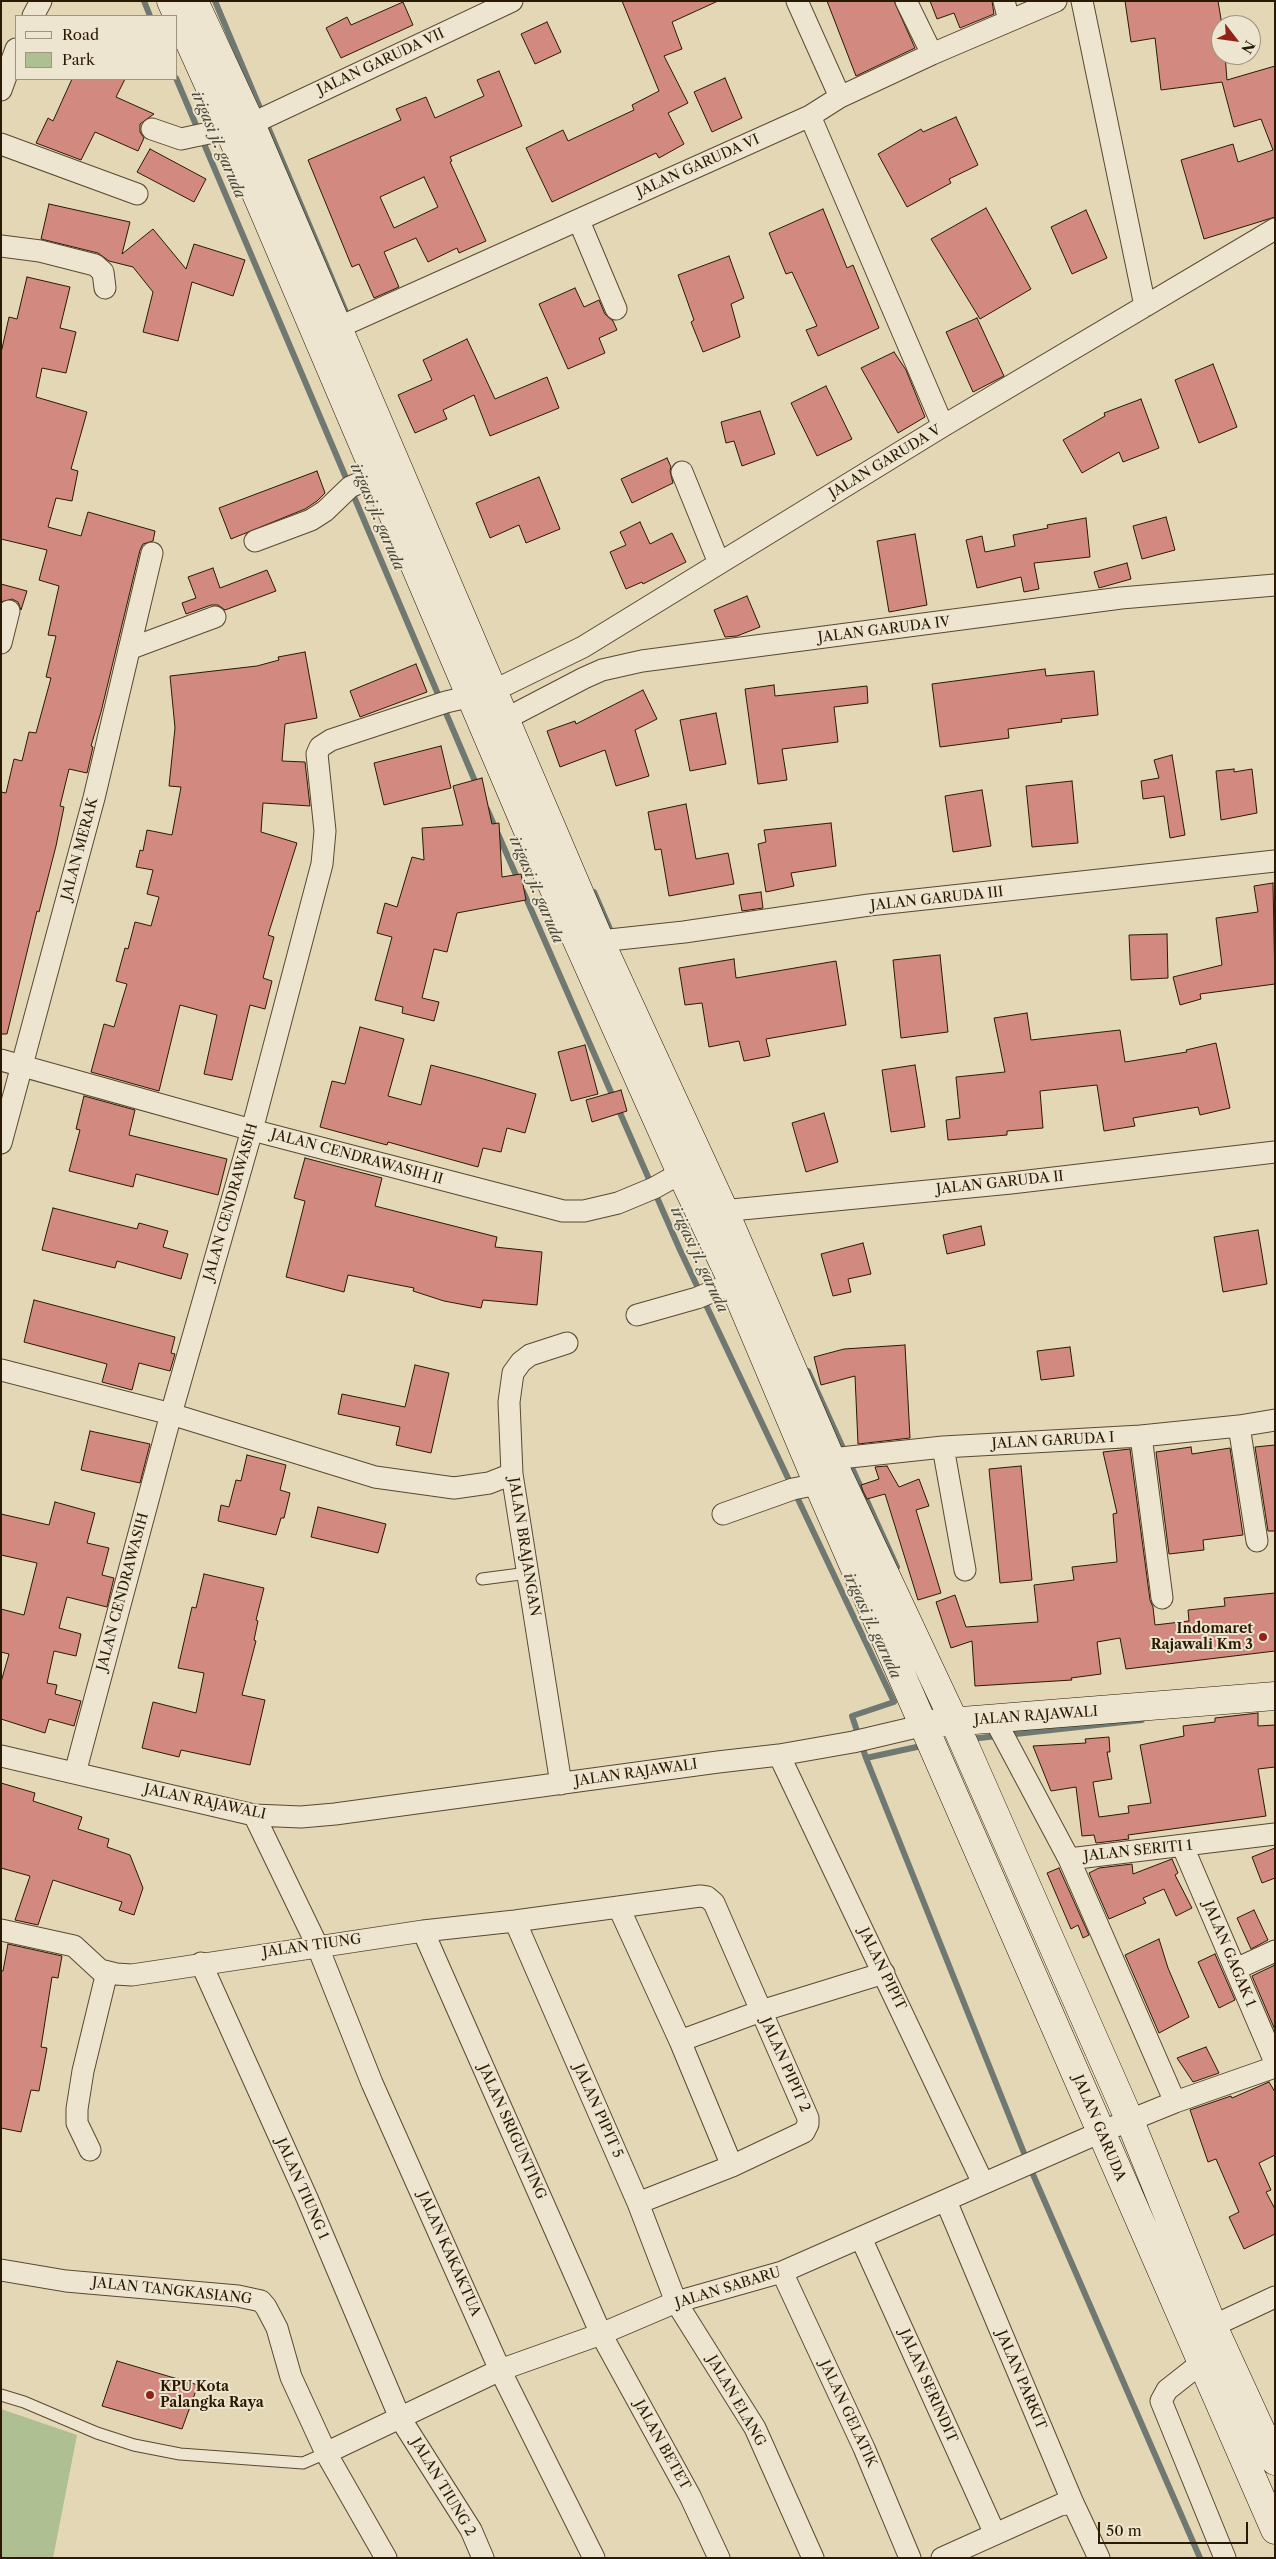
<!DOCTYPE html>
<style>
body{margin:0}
#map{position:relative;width:1276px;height:2559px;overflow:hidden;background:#e4d7b5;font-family:"Libre Caslon Text",serif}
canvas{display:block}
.frame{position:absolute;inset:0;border:2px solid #2b1a03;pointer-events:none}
.legend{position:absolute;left:15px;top:15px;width:162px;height:65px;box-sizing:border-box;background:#ede5cf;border:1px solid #9f947d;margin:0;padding:6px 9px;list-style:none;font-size:15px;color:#2b1a03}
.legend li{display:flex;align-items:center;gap:10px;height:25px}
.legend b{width:25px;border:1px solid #9f947d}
.north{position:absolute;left:1211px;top:15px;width:50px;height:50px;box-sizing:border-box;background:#ede5cf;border:1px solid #9f947d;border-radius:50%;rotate:120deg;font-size:14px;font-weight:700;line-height:20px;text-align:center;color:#2b1a03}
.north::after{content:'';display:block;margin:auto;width:18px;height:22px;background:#8f2418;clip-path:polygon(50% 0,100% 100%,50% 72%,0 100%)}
.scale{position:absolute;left:1098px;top:2522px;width:150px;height:22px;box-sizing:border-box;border:2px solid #2b1a03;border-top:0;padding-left:6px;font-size:15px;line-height:18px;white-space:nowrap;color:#2b1a03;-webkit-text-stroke:4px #ede5cf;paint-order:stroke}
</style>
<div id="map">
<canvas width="1276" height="2559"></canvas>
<div class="frame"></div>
<ul class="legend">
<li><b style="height:6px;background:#ede5cf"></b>Road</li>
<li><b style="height:14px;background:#aebf92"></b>Park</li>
</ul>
<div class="north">N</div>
<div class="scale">50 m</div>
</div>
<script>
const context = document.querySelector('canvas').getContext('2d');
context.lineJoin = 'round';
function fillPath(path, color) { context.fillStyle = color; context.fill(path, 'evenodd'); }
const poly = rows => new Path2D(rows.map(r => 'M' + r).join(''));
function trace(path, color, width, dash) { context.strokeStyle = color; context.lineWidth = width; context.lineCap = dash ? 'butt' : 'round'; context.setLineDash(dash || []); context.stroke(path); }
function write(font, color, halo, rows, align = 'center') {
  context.font = font + ' "Libre Caslon Text",serif'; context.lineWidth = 4; context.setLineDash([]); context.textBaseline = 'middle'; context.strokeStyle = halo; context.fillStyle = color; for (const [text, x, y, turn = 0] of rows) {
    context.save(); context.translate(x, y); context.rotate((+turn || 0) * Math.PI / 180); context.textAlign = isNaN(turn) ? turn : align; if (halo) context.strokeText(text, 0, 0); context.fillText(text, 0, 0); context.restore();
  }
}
fillPath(poly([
 [1,2409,77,2435,53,2558,1,2558]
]), '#aebf92');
trace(poly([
 [144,1,150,16],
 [215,1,348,317],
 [176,78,477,786],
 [487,809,519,882],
 [523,891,680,1250,894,1702,852,1716,866,1758,1028,2163,1200,2558],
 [594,892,613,936],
 [808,1371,897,1567],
 [970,1739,1142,1720],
 [866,1758,926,1745]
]), '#6f7871', 6);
const building = poly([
 [622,1,718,1,672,22,682,49,664,56,688,103,668,113,684,144,659,158,656,153,552,202,526,148,563,130,568,141,634,110,632,105,659,91,622,1],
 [827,1,894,1,915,48,856,76,827,1],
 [930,1,992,1,994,14,960,28,954,13,937,19,930,1],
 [1125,1,1218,1,1222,25,1221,55,1225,55,1227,80,1275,66,1275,217,1204,239,1181,160,1233,144,1238,162,1273,150,1261,119,1234,127,1222,82,1161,90,1155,38,1131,42,1125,1],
 [403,2,413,25,341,58,326,28,347,17,351,25,403,2],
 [547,22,561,52,535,64,521,34,547,22],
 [499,71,522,126,450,157,452,161,450,162,486,241,459,253,457,248,428,262,416,238,384,252,399,287,374,298,359,264,352,267,308,160,401,120,396,109,426,97,435,118,484,96,477,80,499,71],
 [424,177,438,207,394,228,380,197,424,177],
 [725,78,742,118,712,132,694,92,725,78],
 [72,79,125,79,116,97,154,114,140,124,140,132,144,138,138,151,95,132,81,160,36,143,48,118,53,121,72,79],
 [956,117,978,165,949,179,951,183,907,207,878,154,921,129,923,132,956,117],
 [150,149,206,179,194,202,137,172,150,149],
 [49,204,130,222,122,254,153,229,186,269,194,244,245,260,233,296,192,282,178,341,143,332,153,292,133,267,109,261,98,253,41,239,49,204],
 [986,208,1031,289,980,319,931,239,986,208],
 [823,209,847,268,853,265,879,328,818,356,806,330,817,326,792,272,786,274,769,233,823,209],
 [1086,210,1107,258,1072,274,1051,227,1086,210],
 [729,256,744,298,731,304,740,337,703,352,691,322,694,320,678,275,729,256],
 [27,277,70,287,60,328,76,332,66,373,42,368,36,397,87,412,71,469,78,471,72,501,56,498,48,527,81,536,88,512,155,531,153,541,143,544,140,550,101,712,91,746,93,747,87,773,69,769,60,806,64,807,56,846,39,912,37,911,7,1034,1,1034,1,792,6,793,14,759,22,761,29,732,36,733,51,678,46,677,56,636,48,635,59,586,39,580,47,550,1,539,1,353,9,317,17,319,27,277],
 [575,288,584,307,599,300,605,314,613,321,617,330,599,338,605,353,568,369,539,304,575,288],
 [977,318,1004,376,973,392,946,332,977,318],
 [467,339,495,399,547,377,559,408,490,436,474,395,443,410,447,419,415,433,398,395,432,380,423,360,467,339],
 [894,352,906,370,925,417,898,433,861,368,894,352],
 [1213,364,1237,427,1199,443,1175,380,1213,364],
 [826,386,852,439,817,456,791,403,826,386],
 [1141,399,1159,448,1123,462,1119,452,1082,473,1063,440,1105,416,1104,413,1141,399],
 [760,411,775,454,742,466,734,441,726,443,721,422,760,411],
 [667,458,671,467,670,471,673,483,632,503,621,479,667,458],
 [317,471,325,493,317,501,305,509,231,539,219,508,317,471],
 [539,477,560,529,526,543,519,525,490,538,476,503,539,477],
 [1166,517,1175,550,1142,559,1133,526,1166,517],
 [1086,518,1090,557,1034,563,1039,589,1024,592,1021,577,977,588,966,540,982,536,985,552,1015,546,1013,535,1048,528,1047,525,1086,518],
 [640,522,650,544,672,533,686,562,643,584,642,582,626,589,610,552,626,545,620,532,640,522],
 [915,534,927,605,889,612,877,541,915,534],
 [1127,563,1131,579,1099,588,1094,572,1127,563],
 [213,568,220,588,267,570,276,591,225,610,218,605,211,605,186,614,182,603,196,598,188,577,213,568],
 [1,584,27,591,21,610,18,602,12,599,1,602,1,584],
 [747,596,760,627,737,636,725,637,714,610,747,596],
 [305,652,317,718,285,724,282,761,305,762,310,806,263,803,261,832,297,843,268,935,274,937,263,978,272,981,265,1009,250,1005,232,1080,204,1074,217,1015,180,1005,159,1091,91,1072,104,1024,114,1027,127,984,116,981,125,948,128,949,135,922,151,926,159,897,147,894,153,870,136,867,140,850,143,851,147,830,172,835,181,787,169,786,175,728,170,676,257,666,279,660,278,657,305,652],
 [416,664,427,692,360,717,350,691,416,664],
 [1045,669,1046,676,1094,671,1098,715,1061,719,1062,722,1008,729,1009,738,940,747,932,684,1045,669],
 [774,685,775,696,867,686,868,703,834,707,838,742,782,749,787,780,758,784,745,689,774,685],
 [643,690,657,719,635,730,649,776,616,786,605,750,560,767,547,731,575,721,576,724,643,690],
 [716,713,726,764,690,771,680,720,716,713],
 [441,746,451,788,384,805,374,763,441,746],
 [1172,755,1185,835,1170,838,1164,796,1143,799,1141,781,1159,778,1154,760,1172,755],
 [1234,769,1234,772,1252,769,1257,813,1221,820,1216,771,1234,769],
 [482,778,492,824,499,823,502,877,521,874,526,900,457,913,447,952,434,949,422,998,439,1002,434,1021,402,1013,403,1007,375,1000,392,937,377,933,385,903,397,907,412,857,424,860,422,828,463,825,453,786,482,778],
 [1072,781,1078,843,1032,847,1026,786,1072,781],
 [982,790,991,846,953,852,945,796,982,790],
 [686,804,696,859,728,853,734,884,669,896,661,849,655,850,648,812,686,804],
 [831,823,836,866,791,873,794,886,766,892,758,844,766,842,764,830,831,823],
 [1273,883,1275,984,1200,994,1201,999,1180,1005,1173,977,1222,965,1216,918,1258,912,1254,886,1273,883],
 [761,892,763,908,742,911,739,895,761,892],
 [1167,934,1168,978,1131,980,1129,935,1167,934],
 [940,955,948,1032,901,1038,893,960,940,955],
 [734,959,736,978,836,961,846,1025,766,1039,770,1056,744,1061,739,1041,709,1047,702,1003,685,1005,679,968,734,959],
 [1027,1013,1031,1040,1120,1030,1125,1062,1187,1052,1186,1050,1216,1043,1230,1108,1200,1115,1198,1107,1133,1118,1135,1126,1104,1131,1097,1085,1040,1091,1043,1128,1007,1131,1007,1135,948,1140,946,1120,960,1118,956,1077,1005,1072,994,1018,1027,1013],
 [360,1027,404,1039,388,1096,421,1105,431,1065,480,1078,536,1094,525,1133,507,1128,501,1152,483,1148,478,1167,388,1142,387,1145,320,1127,332,1081,345,1084,360,1027],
 [585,1045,598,1094,571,1101,558,1052,585,1045],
 [915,1065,925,1127,891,1132,882,1070,915,1065],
 [621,1090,627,1111,592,1122,586,1100,621,1090],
 [84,1096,135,1110,129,1135,227,1159,218,1195,136,1174,133,1187,69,1171,80,1130,76,1129,84,1096],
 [824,1113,838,1162,806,1172,792,1123,824,1113],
 [305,1158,382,1178,375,1206,497,1237,495,1247,542,1252,537,1305,483,1300,481,1308,444,1301,413,1291,414,1288,348,1275,344,1292,286,1277,305,1201,294,1198,305,1158],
 [53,1208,137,1229,139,1223,168,1231,163,1247,188,1254,181,1279,117,1261,115,1268,42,1250,53,1208],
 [981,1226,985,1245,947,1254,943,1235,981,1226],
 [1258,1230,1267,1284,1223,1292,1214,1237,1258,1230],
 [863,1243,871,1274,848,1279,851,1292,833,1296,821,1254,863,1243],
 [34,1300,175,1337,171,1353,175,1354,170,1371,139,1363,132,1390,102,1382,107,1364,24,1342,34,1300],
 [905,1345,910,1438,858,1444,855,1376,821,1385,814,1357,844,1349,905,1345],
 [1070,1347,1074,1376,1041,1380,1037,1351,1070,1347],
 [415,1365,449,1373,431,1453,396,1445,400,1427,338,1414,342,1394,405,1407,415,1365],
 [90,1431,150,1444,140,1483,81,1470,90,1431],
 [1275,1445,1275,1531,1268,1531,1255,1447,1275,1445],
 [1191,1447,1192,1454,1230,1448,1243,1535,1203,1540,1204,1550,1169,1554,1156,1452,1191,1447],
 [1130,1449,1150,1600,1153,1607,1155,1625,1189,1621,1188,1610,1225,1606,1224,1598,1275,1593,1275,1651,1126,1669,1120,1638,1097,1642,1101,1674,1071,1678,1072,1680,975,1686,972,1641,951,1648,936,1602,955,1595,966,1627,1038,1622,1034,1585,1074,1580,1072,1567,1117,1562,1113,1514,1117,1513,1103,1452,1130,1449],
 [247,1455,286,1465,280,1490,290,1493,284,1518,281,1518,276,1535,218,1521,221,1505,229,1507,236,1480,241,1481,247,1455],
 [887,1466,899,1487,919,1479,929,1506,916,1510,941,1593,918,1600,885,1494,867,1499,863,1491,861,1485,879,1479,875,1467,887,1466],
 [1021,1466,1032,1580,1000,1583,989,1469,1021,1466],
 [55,1502,95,1513,87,1543,109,1548,102,1575,114,1578,107,1607,67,1597,59,1628,81,1634,76,1656,54,1651,47,1683,57,1685,55,1694,81,1701,74,1726,49,1719,45,1733,1,1719,1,1682,9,1654,1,1652,1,1609,24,1615,37,1563,1,1555,1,1514,49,1525,55,1502],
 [318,1507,386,1524,378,1553,311,1537,318,1507],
 [204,1574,264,1588,256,1620,258,1621,254,1640,256,1641,242,1695,265,1700,250,1765,181,1750,179,1757,142,1748,153,1702,196,1713,204,1673,178,1668,192,1607,196,1608,204,1574],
 [1258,1713,1258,1726,1275,1725,1275,1767,1258,1769,1266,1816,1128,1835,1129,1839,1096,1843,1094,1835,1082,1836,1076,1787,1051,1791,1033,1746,1086,1743,1085,1739,1109,1737,1110,1752,1107,1752,1112,1779,1093,1782,1099,1817,1129,1813,1128,1806,1151,1803,1140,1745,1184,1736,1183,1726,1215,1722,1215,1718,1258,1713],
 [1,1783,35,1793,33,1801,82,1817,78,1829,109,1839,107,1847,130,1855,143,1888,134,1915,119,1910,122,1902,53,1880,38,1925,15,1920,30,1876,1,1868,1,1783],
 [1275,1848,1275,1878,1262,1883,1252,1857,1275,1848],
 [1172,1859,1178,1873,1175,1875,1192,1908,1176,1916,1164,1889,1143,1898,1146,1903,1109,1919,1089,1873,1099,1868,1132,1864,1133,1874,1172,1859],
 [1059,1868,1089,1935,1083,1938,1078,1925,1071,1929,1047,1873,1059,1868],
 [1254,1910,1268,1940,1251,1949,1237,1918,1254,1910],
 [1159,1939,1168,1968,1189,2017,1159,2033,1125,1955,1159,1939],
 [8,1944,62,1956,58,1978,52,1977,41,2047,47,2048,39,2091,31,2090,21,2132,1,2128,1,1971,3,1971,8,1944],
 [1215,1954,1235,2000,1219,2008,1198,1962,1215,1954],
 [1275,1965,1275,2030,1252,1976,1275,1965],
 [1206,2047,1219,2073,1193,2082,1177,2058,1206,2047],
 [1269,2082,1275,2092,1275,2155,1259,2163,1271,2190,1266,2192,1275,2209,1275,2234,1244,2249,1229,2217,1239,2212,1216,2159,1208,2162,1190,2110,1231,2096,1232,2098,1269,2082],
 [117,2361,198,2385,182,2429,102,2406,117,2361]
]);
fillPath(building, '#d18980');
trace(building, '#2b1a03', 1);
const service = poly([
 [482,1579,528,1573],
 [1,2395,24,2402,97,2433,134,2445,180,2454,303,2463,326,2453]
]);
const minor = poly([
 [797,1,840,97],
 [906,1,932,54],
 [1004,1,1009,20],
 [1082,1,1145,306],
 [33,16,41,1],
 [1,90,16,49],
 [810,116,943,426],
 [152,129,181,139,251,124,512,1],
 [1,144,137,194],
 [579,221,616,309],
 [1,246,40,251,95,265,103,272,105,288],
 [326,333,810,116,840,97,932,54,1056,1],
 [682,472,719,563],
 [255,541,311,520,325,511,350,487,375,476],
 [1,643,9,611],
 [129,649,215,617],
 [492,726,584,678,602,670,642,661,1121,598,1275,585],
 [600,941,684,932,869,905,1275,861],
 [1,1060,252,1130,563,1211,584,1211,618,1203,654,1188,681,1173],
 [1,1143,94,798,152,553],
 [711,1212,1011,1183,1275,1152],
 [637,1315,697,1298,733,1283],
 [1,1370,171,1414,375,1477,454,1488,489,1483,512,1474],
 [1239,1426,1257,1541],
 [1141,1436,1162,1598],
 [943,1447,965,1570],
 [831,1459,943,1447,1141,1436,1239,1426,1275,1420],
 [723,1514,793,1489,818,1484],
 [995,1720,1069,1859,1275,1834],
 [779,1755,983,2183],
 [1,1756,254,1815,301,1817,335,1814,718,1762,779,1755,853,1742,925,1725],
 [75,1773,171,1414,252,1130,322,864,325,831,317,754,320,747,331,740,446,702,493,691,583,647,943,426,1275,229],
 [561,1784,512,1474,509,1402,513,1373,521,1362,530,1355,567,1343],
 [254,1815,317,1945,372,2083,500,2370,594,2558],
 [1183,1847,1275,2062],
 [1069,1859,1175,2102],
 [619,1908,680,2041,732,2166],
 [515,1921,638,2203,676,2302,755,2428,813,2558],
 [1,1930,74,1946,100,1970,116,1974,132,1975,423,1931,515,1921,700,1896,707,1897,714,1903,808,2118,808,2124,804,2132,732,2166,638,2203],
 [423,1931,601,2334,690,2496,719,2558],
 [201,1963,307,2198,400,2418,471,2530,483,2558],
 [1236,1969,1275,1951],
 [680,2041,761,2011,884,1973],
 [90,2150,77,2123,77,2109,83,2071,107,1972],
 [946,2201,1073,2503,1099,2558],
 [861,2238,995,2534],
 [1,2270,66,2281,238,2296,261,2301,266,2307,277,2328,291,2377,326,2453,386,2558],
 [782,2272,864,2448,910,2558],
 [1213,2326,1275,2297],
 [1200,2364,1167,2390,1161,2401,1225,2558],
 [326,2453,500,2370,601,2334,676,2302,782,2272,1101,2132,1175,2102,1275,2067],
 [942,2558,1060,2505,1073,2503]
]);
const secondary = poly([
 [171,1,229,130,528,831,681,1173,733,1283,818,1484,1275,2530],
 [194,1,251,124,600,941,724,1210,831,1459,954,1721,1130,2121,1213,2326,1275,2461],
 [937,1723,1275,1696]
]);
trace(service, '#594930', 13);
trace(minor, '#594930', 23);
trace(secondary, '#2b1a03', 29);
trace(service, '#ede5cf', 11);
trace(minor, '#ede5cf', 21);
trace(secondary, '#ede5cf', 28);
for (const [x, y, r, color] of [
 [1263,1637,5,"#8f2418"],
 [150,2395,5,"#8f2418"]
]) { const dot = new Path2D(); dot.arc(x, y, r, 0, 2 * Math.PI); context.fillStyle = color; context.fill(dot); trace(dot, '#ede5cf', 2); }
write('14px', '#2b1a03', '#ede5cf', [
 ["JALAN GARUDA VII",381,62,-25],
 ["JALAN GARUDA VI",698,166,-24],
 ["JALAN GARUDA V",885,462,-31],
 ["JALAN GARUDA IV",884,630,-7],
 ["JALAN MERAK",80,849,-75],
 ["JALAN GARUDA III",937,899,-6],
 ["JALAN CENDRAWASIH II",357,1157,15],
 ["JALAN GARUDA II",1000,1183,-6],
 ["JALAN CENDRAWASIH",231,1202,-74],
 ["JALAN GARUDA I",1053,1441,-3],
 ["JALAN BRAJANGAN",524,1547,81],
 ["JALAN CENDRAWASIH",123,1592,-75],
 ["JALAN RAJAWALI",1036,1716,-4],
 ["JALAN RAJAWALI",636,1773,-8],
 ["JALAN RAJAWALI",205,1802,12],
 ["JALAN SERITI 1",1138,1851,-6],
 ["JALAN TIUNG",312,1946,-8],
 ["JALAN GAGAK 1",1229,1954,67],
 ["JALAN PIPIT",882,1969,64],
 ["JALAN PIPIT 2",785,2065,66],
 ["JALAN PIPIT 5",598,2111,66],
 ["JALAN GARUDA",1099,2128,67],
 ["JALAN SRIGUNTING",512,2132,66],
 ["JALAN TIUNG 1",302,2189,66],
 ["JALAN KAKAKTUA",449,2254,66],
 ["JALAN SABARU",728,2288,-17],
 ["JALAN TANGKASIANG",172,2291,6],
 ["JALAN PARKIT",1021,2380,67],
 ["JALAN SERINDIT",928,2386,66],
 ["JALAN ELANG",736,2401,60],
 ["JALAN GELATIK",848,2414,65],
 ["JALAN BETET",662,2445,61],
 ["JALAN TIUNG 2",443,2487,59]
]);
write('bold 14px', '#2b1a03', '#ede5cf', [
 ["Indomaret",1253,1629],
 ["Rajawali Km 3",1253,1645],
 ["KPU Kota",160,2387,"left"],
 ["Palangka Raya",160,2403,"left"]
], 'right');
write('italic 15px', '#4d493a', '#ede5cf', [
 ["irigasi jl. garuda",218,145,67],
 ["irigasi jl. garuda",377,517,67],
 ["irigasi jl. garuda",536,890,67],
 ["irigasi jl. garuda",699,1260,65],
 ["irigasi jl. garuda",872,1626,65]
]);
</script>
